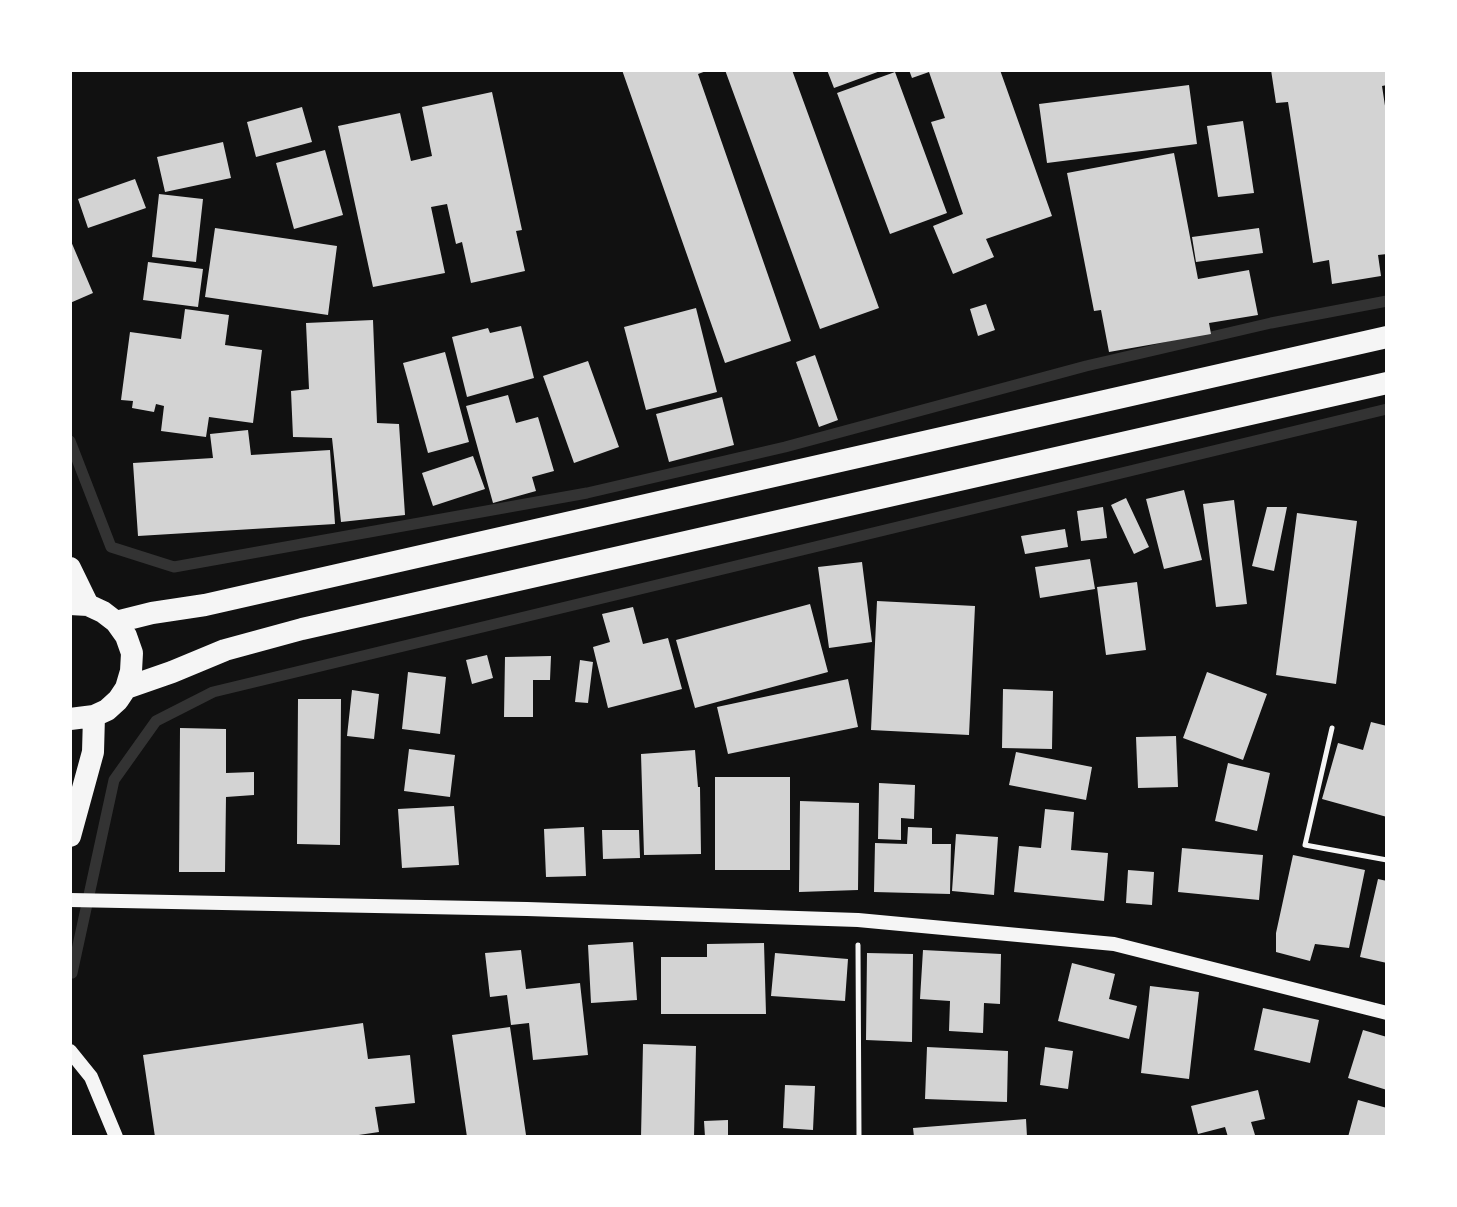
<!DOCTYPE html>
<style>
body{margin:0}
#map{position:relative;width:1457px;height:1207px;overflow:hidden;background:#111;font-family:Quicksand,sans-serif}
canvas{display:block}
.frame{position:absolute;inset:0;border:72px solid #fff;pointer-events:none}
</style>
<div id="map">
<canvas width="1457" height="1207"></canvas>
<div class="frame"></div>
</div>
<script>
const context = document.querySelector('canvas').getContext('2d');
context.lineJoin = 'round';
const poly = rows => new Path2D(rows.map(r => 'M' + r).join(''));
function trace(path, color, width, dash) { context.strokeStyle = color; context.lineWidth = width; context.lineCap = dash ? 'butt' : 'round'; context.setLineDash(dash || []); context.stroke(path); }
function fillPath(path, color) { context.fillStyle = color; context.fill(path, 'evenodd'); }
trace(poly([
 [70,441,111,547,174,567,587,493,785,447,1086,366,1271,323,1387,301],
 [72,973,114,780,156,721,213,692,1387,409]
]), '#333', 11);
fillPath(poly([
 [622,70,709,70,698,74,791,341,725,363],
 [725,70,792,70,879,308,820,329],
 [827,70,883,70,834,88],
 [909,70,1000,70,1052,216,986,239,994,257,953,274,933,226,963,214,931,122,945,118,929,72,912,78],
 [1271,70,1387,70,1387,85,1382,86,1387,119,1387,254,1378,255,1381,276,1332,284,1329,260,1313,263,1288,102,1276,103],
 [895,72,947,213,890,234,837,93],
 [1189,85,1197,144,1047,163,1039,104],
 [492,92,522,230,516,231,525,271,471,283,462,242,456,244,447,204,431,207,445,273,373,287,338,126,400,113,411,161,432,156,422,107],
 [302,107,312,142,256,157,247,122],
 [1243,121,1254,193,1218,197,1207,126],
 [223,142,231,178,165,192,157,157],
 [325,150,343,215,294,229,276,163],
 [1174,153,1198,279,1249,270,1258,315,1209,323,1211,334,1109,352,1101,310,1094,311,1067,173],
 [135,179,146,208,88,228,78,199],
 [159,194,203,199,196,262,152,257],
 [215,228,337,246,328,315,205,297],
 [1259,228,1263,253,1196,262,1192,237],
 [70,239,93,293,70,303],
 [148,262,203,269,198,307,143,300],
 [986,304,995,330,978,336,970,309],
 [696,308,717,392,646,410,624,327],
 [185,309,229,315,225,345,262,350,253,423,209,417,206,437,161,431,164,406,156,404,154,412,132,408,133,401,121,400,130,332,181,339],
 [373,320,377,423,399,424,405,515,341,522,332,438,293,437,291,391,309,389,306,323],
 [521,326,534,378,467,397,452,337,488,328,490,333],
 [445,352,469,442,428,453,403,363],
 [815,355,838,420,819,427,796,362],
 [588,361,619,447,574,463,543,376],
 [508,395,516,423,538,417,554,471,532,477,536,491,493,503,466,406],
 [722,397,734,445,669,462,656,414],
 [248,430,251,455,330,450,335,524,138,536,133,463,213,458,210,434],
 [473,456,485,489,433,506,422,473],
 [1184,490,1202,560,1164,569,1146,499],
 [1126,498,1149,547,1134,554,1111,505],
 [1234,500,1247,604,1216,607,1203,504],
 [1103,507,1107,538,1081,541,1077,511],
 [1267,507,1287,507,1274,571,1252,566],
 [1297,513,1357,521,1336,684,1276,675],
 [1065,529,1068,547,1025,554,1021,536],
 [1090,559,1095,589,1040,598,1035,567],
 [862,562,872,642,829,648,818,567],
 [1137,582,1146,650,1106,655,1097,587],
 [877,601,975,606,969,735,871,730],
 [810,604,828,672,695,708,676,640],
 [633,607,643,644,668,638,682,689,608,708,593,647,610,642,602,614],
 [487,655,493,678,472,684,466,660],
 [551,656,550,680,533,680,533,717,504,717,505,657],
 [580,660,593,662,588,703,575,702],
 [408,672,446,677,440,734,402,729],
 [1207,672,1267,694,1243,760,1183,738],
 [848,679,858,727,728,754,717,707],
 [1003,689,1053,691,1052,749,1002,748],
 [352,690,379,694,374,739,347,736],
 [298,699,341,699,340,845,297,844],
 [1371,722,1387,726,1387,817,1322,799,1338,743,1363,750],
 [180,728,226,729,226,773,254,772,254,795,226,797,225,872,179,872],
 [1176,736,1178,787,1138,788,1136,737],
 [409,749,455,755,450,797,404,791],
 [695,750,698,787,700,787,701,854,644,855,641,754],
 [1016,752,1092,767,1086,800,1009,785],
 [1228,763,1270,773,1257,831,1215,821],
 [715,777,790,777,790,870,715,870],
 [879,783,915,785,914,819,901,818,901,840,878,839],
 [800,801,859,803,858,890,799,892],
 [454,806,459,865,402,868,398,809],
 [1045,809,1074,812,1071,850,1108,853,1104,901,1014,892,1019,846,1041,848],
 [584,827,586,876,546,877,544,829],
 [908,827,932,828,932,844,951,844,950,894,874,892,875,843,907,844],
 [602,830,639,830,640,858,603,859],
 [956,834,998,837,994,895,952,891],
 [1182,848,1263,855,1259,900,1178,892],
 [1293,855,1365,870,1349,948,1315,944,1310,961,1276,952,1276,933],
 [1128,870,1154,872,1152,905,1126,903],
 [1378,879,1387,881,1387,963,1360,957],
 [633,942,637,1000,591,1003,588,945],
 [764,943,766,1014,661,1014,661,957,707,957,707,944],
 [521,950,526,989,580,983,588,1055,533,1060,529,1023,511,1025,507,995,490,997,485,953],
 [923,950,1001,954,1000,1004,984,1003,983,1033,949,1031,950,1001,920,999],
 [775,953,848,959,845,1001,771,996],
 [867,953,913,954,912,1042,866,1040],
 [1072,963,1115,974,1109,999,1137,1006,1129,1039,1058,1021],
 [1150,986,1199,992,1189,1079,1141,1073],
 [1263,1008,1319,1020,1310,1063,1254,1050],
 [363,1023,368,1059,410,1055,415,1103,375,1107,379,1132,345,1137,155,1137,143,1055],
 [510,1027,526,1135,467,1137,452,1035],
 [1363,1030,1387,1037,1387,1090,1348,1078],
 [643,1044,696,1046,694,1137,641,1137],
 [927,1047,1008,1051,1007,1102,925,1099],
 [1045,1047,1073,1051,1068,1089,1040,1085],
 [785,1085,815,1086,813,1130,783,1128],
 [1258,1090,1265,1119,1251,1122,1255,1135,1228,1137,1225,1127,1198,1134,1191,1106],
 [1358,1100,1387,1108,1387,1137,1348,1137],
 [1026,1119,1027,1137,914,1137,913,1128],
 [728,1120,728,1137,705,1137,704,1121]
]), '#d3d3d3');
trace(poly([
 [1332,728,1305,845,1387,860],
 [858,945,859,1137]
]), '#f5f5f5', 5);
trace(poly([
 [70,900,527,909,858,920,1114,944,1387,1013],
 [70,1051,91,1077,116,1137]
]), '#f5f5f5', 14);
trace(poly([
 [70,568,88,605],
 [70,604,88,605,103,612,116,622,126,636,132,653,131,671,126,688,118,700,107,710,94,716,70,719],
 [116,622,152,613,205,605,1387,337],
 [126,688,172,672,225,650,302,629,1387,383],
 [70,836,93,752,94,716]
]), '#f5f5f5', 22);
</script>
